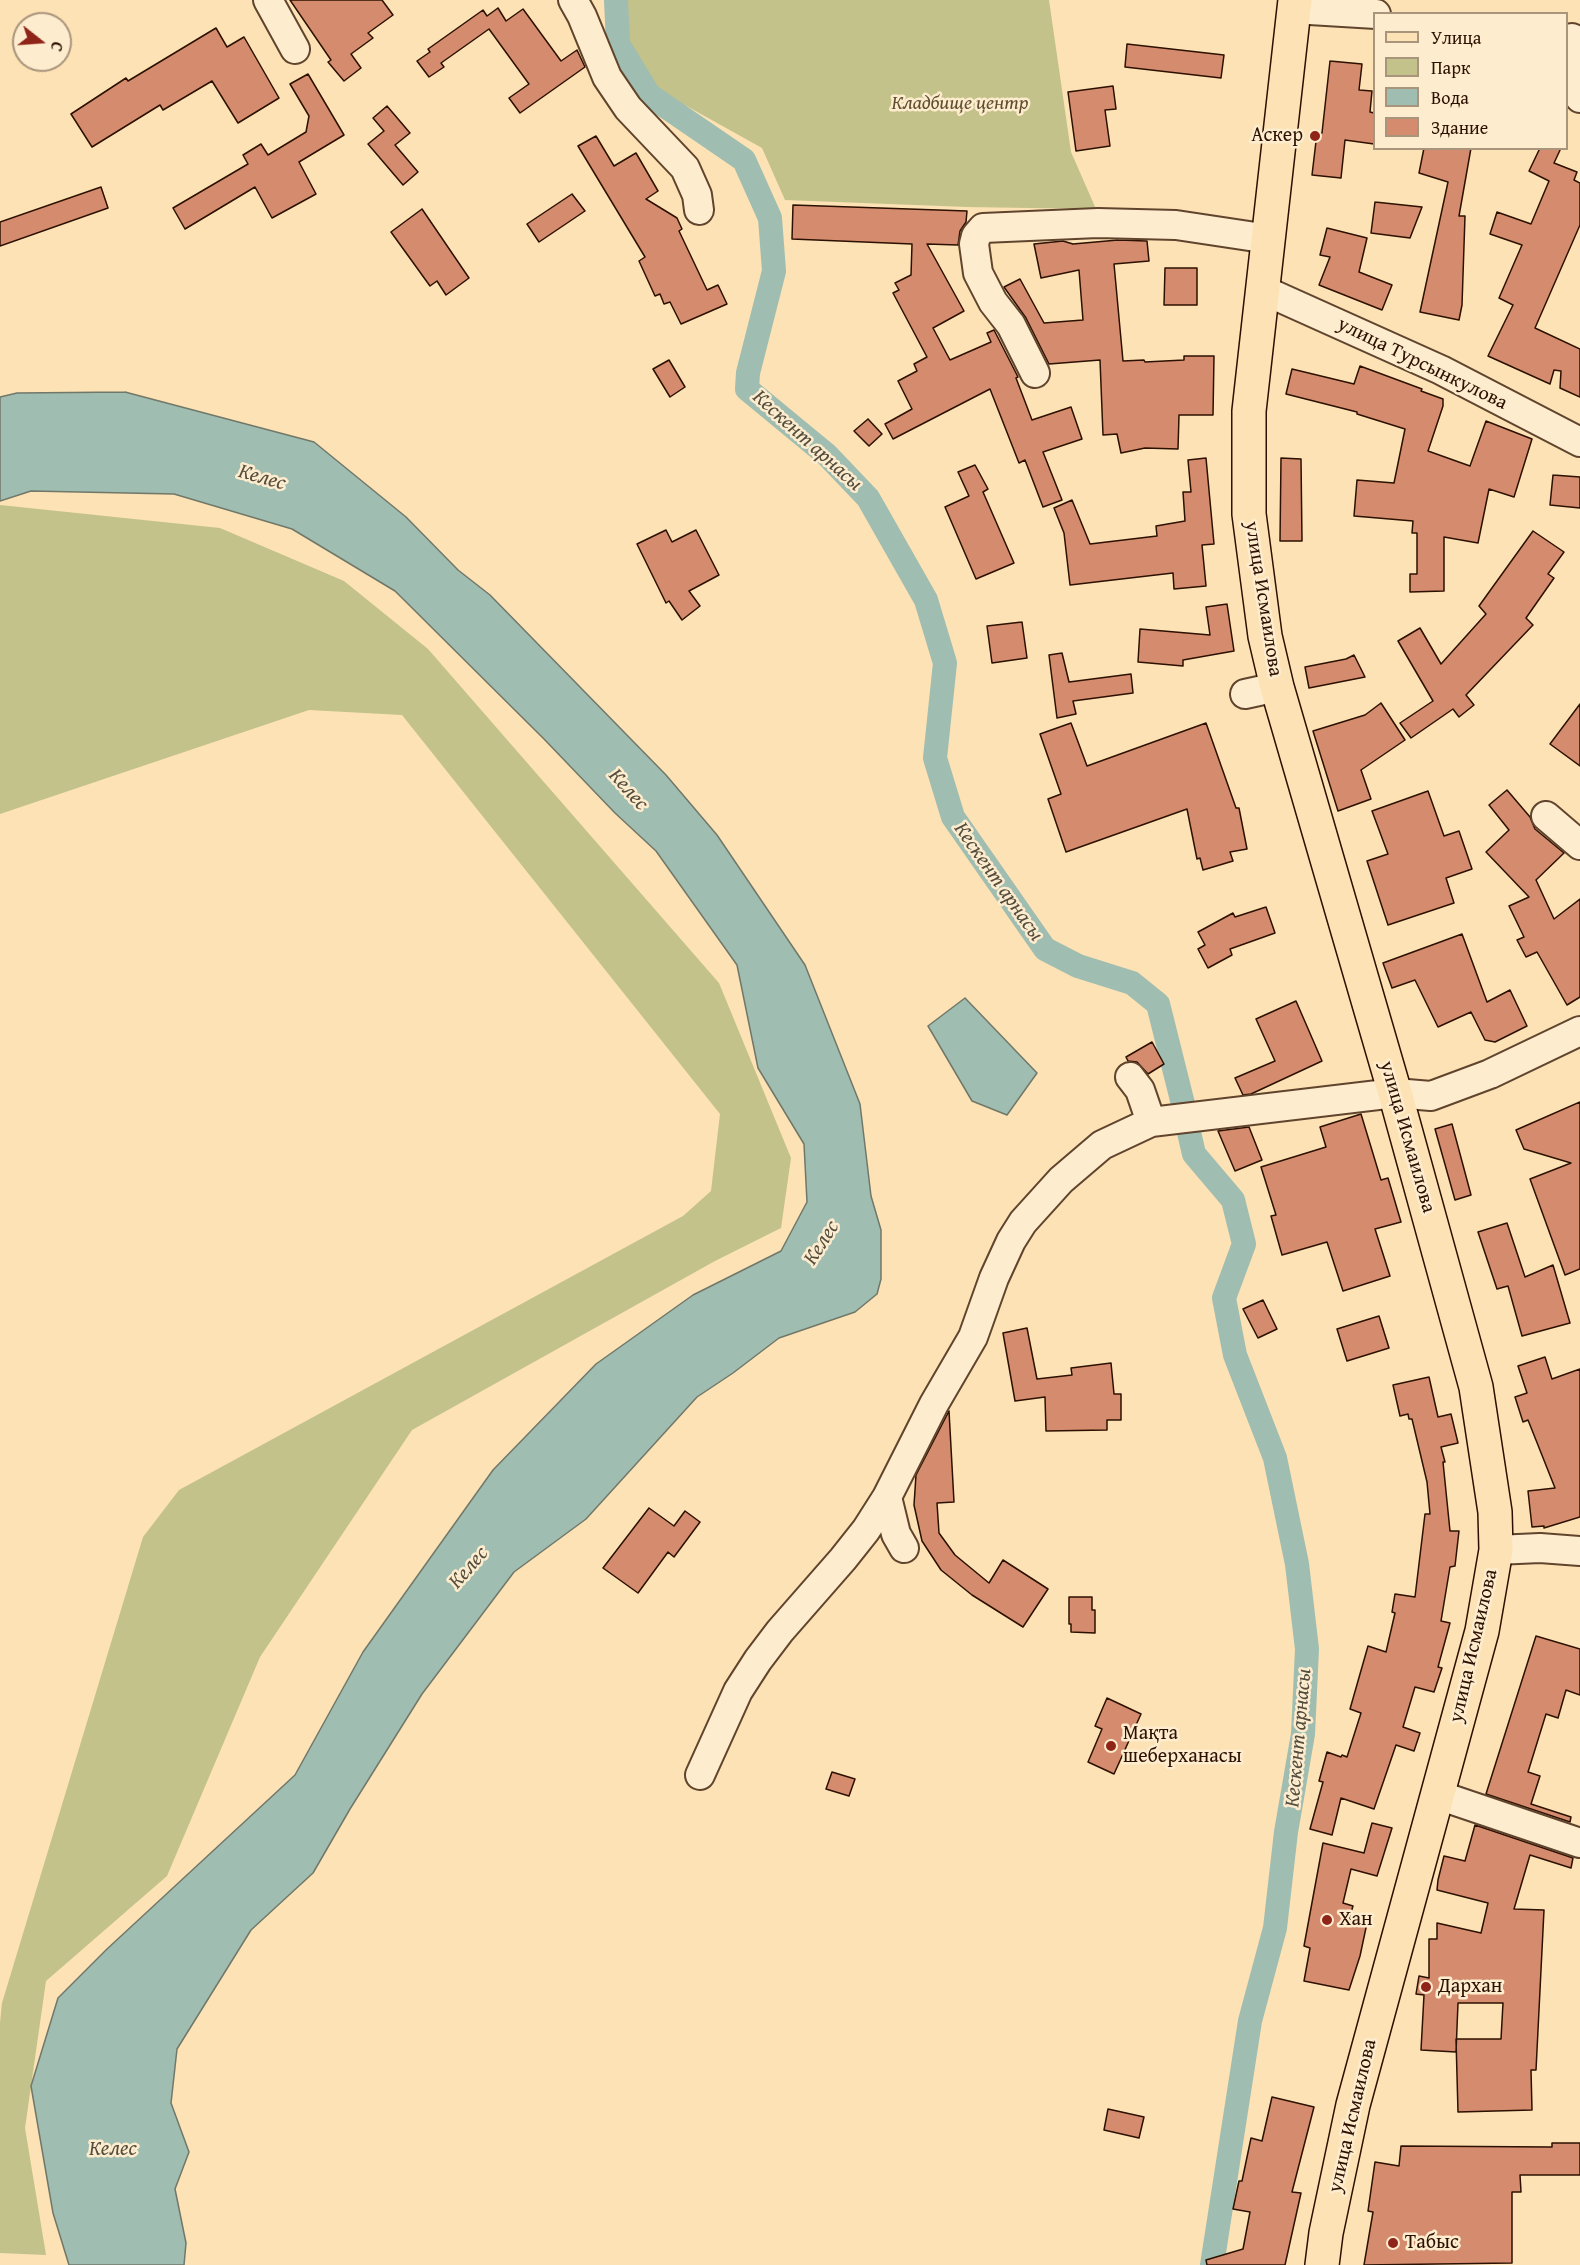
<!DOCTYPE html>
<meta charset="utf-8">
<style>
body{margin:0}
#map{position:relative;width:1580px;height:2265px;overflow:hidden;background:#fce2b4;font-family:"Gentium Book Plus",serif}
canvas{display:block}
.legend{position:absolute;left:1373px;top:12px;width:195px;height:138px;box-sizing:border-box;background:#fdecce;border:2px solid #a9947c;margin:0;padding:8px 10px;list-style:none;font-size:18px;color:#2c1000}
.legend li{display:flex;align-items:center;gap:12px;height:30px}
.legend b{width:30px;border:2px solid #a9947c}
.north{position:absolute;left:12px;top:12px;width:60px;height:60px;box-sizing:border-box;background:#fdecce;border:2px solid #a9947c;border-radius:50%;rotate:107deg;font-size:16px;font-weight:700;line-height:24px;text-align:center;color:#2c1000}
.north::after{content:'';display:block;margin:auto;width:21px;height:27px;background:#8f2418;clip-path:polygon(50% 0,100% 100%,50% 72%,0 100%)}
</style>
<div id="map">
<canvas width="1580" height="2265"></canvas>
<ul class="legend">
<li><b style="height:8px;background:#fce2b4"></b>Улица</li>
<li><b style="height:16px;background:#c3c28a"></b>Парк</li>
<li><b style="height:16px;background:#9fbdb0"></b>Вода</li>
<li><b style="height:16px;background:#d58c6e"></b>Здание</li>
</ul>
<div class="north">С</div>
</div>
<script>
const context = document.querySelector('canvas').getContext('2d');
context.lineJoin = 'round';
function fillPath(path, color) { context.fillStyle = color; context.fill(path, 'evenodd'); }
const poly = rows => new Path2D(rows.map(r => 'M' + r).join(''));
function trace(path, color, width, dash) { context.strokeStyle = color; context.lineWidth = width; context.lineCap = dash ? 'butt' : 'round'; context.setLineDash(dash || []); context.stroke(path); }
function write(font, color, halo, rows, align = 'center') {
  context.font = font + ' "Gentium Book Plus",serif'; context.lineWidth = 5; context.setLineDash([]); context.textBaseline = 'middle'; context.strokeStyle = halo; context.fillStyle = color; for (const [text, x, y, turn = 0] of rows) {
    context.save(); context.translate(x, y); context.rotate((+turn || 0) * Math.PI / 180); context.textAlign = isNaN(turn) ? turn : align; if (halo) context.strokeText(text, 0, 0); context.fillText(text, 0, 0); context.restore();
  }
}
fillPath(poly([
 [621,0,1049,0,1071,152,1096,209,967,207,785,200,762,148,656,89,624,39],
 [0,505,220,528,344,581,428,649,719,983,791,1158,781,1228,715,1261,412,1430,260,1657,167,1876,46,1981,25,2128,46,2255,0,2253,0,2023,2,2003,143,1537,179,1490,683,1216,711,1191,720,1114,402,715,309,710,0,814]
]), '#c3c28a');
const water = poly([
 [125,392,314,442,406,517,458,570,490,595,666,775,717,835,805,965,860,1104,871,1196,881,1230,881,1279,877,1294,855,1312,779,1338,733,1373,697,1397,586,1519,514,1572,422,1694,350,1809,313,1873,251,1930,177,2049,171,2103,189,2152,175,2189,186,2243,184,2265,69,2265,53,2213,31,2086,58,1998,107,1949,295,1775,363,1652,493,1470,596,1364,693,1295,781,1251,807,1202,804,1144,758,1068,737,965,656,851,615,813,544,739,395,591,292,529,174,494,31,491,0,501,0,397,17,393,125,392],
 [965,998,1037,1073,1007,1115,972,1101,928,1026,965,998]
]);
fillPath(water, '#9fbdb0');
trace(water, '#71786a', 1.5);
trace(poly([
 [616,0,618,44,649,95,744,160,770,218,774,271,748,373,747,389,827,455,868,498,926,600,945,663,935,758,953,817,1045,949,1078,966,1132,983,1158,1004,1185,1112],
 [1188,1128,1194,1154,1233,1200,1244,1244,1224,1298,1235,1355,1275,1458,1297,1564,1307,1649,1303,1734,1286,1832,1275,1928,1250,2021,1212,2265]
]), '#9fbdb0', 24);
const building = poly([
 [290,0,382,0,393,15,368,33,373,38,351,54,361,68,344,81,328,62,331,60,290,0],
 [498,8,506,21,523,9,561,61,577,50,585,67,520,113,509,98,529,84,489,29,441,63,444,67,429,77,417,61,430,52,428,49,483,10,487,16,498,8],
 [216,28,227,47,244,37,279,98,238,123,212,81,163,110,160,105,92,147,71,114,126,78,128,81,216,28],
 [1127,44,1224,55,1221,78,1125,67,1127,44],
 [1330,61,1362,64,1359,90,1372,91,1370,112,1374,113,1374,144,1345,140,1341,178,1312,175,1317,133,1322,133,1330,61],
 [308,74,344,135,299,162,316,194,272,218,255,187,185,229,173,208,248,164,243,155,261,144,268,155,306,132,309,116,290,84,308,74],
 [1113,86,1116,109,1105,110,1110,146,1076,151,1068,92,1113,86],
 [387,106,410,133,395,145,418,172,403,185,368,144,384,131,373,118,387,106],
 [596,136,614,166,636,153,658,191,646,199,677,218,682,229,679,231,707,290,718,285,727,304,681,324,670,302,664,304,660,294,655,296,639,261,645,257,578,146,596,136],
 [1424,148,1471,148,1459,216,1465,216,1462,305,1459,320,1420,312,1448,182,1419,173,1424,148],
 [1540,148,1561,148,1554,163,1577,172,1574,180,1580,183,1580,225,1535,328,1580,349,1580,397,1560,388,1561,371,1554,370,1550,384,1488,356,1513,305,1499,298,1522,245,1490,234,1497,212,1531,224,1549,181,1529,171,1540,148],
 [101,187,108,208,0,246,0,222,101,187],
 [572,194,585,211,539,242,527,224,572,194],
 [1375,202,1422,207,1410,238,1371,233,1375,202],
 [793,205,967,211,966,222,960,231,958,245,927,244,964,311,933,328,950,360,991,342,987,333,994,330,1018,377,1016,378,1032,420,1071,407,1082,439,1043,452,1062,500,1043,507,1025,460,1019,463,990,389,893,439,885,424,912,409,898,381,917,371,914,364,927,357,893,293,899,290,895,283,911,275,912,244,792,239,793,205],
 [422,209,469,278,446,295,437,281,430,286,391,232,422,209],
 [1327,228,1367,238,1359,272,1392,285,1382,310,1319,285,1330,257,1320,255,1327,228],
 [1118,240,1147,241,1149,261,1114,264,1123,361,1144,360,1145,362,1184,360,1184,356,1214,356,1213,415,1179,415,1178,449,1145,448,1121,453,1117,434,1103,435,1100,360,1049,364,1026,318,1004,287,1020,279,1044,323,1083,320,1079,270,1041,278,1034,244,1063,241,1073,244,1118,240],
 [1165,268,1197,268,1197,305,1164,305,1165,268],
 [669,360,685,387,670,397,653,369,669,360],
 [1360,366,1422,389,1421,391,1443,399,1443,406,1428,451,1470,466,1486,421,1532,439,1514,497,1489,489,1478,543,1444,537,1444,591,1410,592,1410,574,1417,574,1417,533,1412,533,1413,521,1354,516,1357,480,1394,483,1405,429,1357,414,1357,412,1286,394,1292,369,1354,384,1360,366],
 [868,419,882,434,869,446,854,431,868,419],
 [1206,458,1214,544,1202,545,1206,586,1174,589,1173,573,1070,585,1064,533,1054,508,1072,500,1090,544,1157,536,1156,526,1185,521,1183,492,1191,492,1188,460,1206,458],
 [1281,458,1301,459,1302,541,1280,541,1281,458],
 [975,465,988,489,983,492,1014,563,976,579,945,507,969,496,958,472,975,465],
 [1553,475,1580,477,1580,508,1550,505,1553,475],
 [666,530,672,542,696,530,719,575,689,591,700,606,682,620,669,601,666,603,637,544,666,530],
 [1533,531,1564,552,1548,574,1554,578,1526,618,1533,625,1466,695,1474,705,1459,717,1453,709,1411,738,1400,723,1433,701,1398,641,1420,628,1441,664,1486,614,1479,606,1533,531],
 [1227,604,1234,651,1183,660,1183,666,1138,662,1140,629,1210,635,1206,607,1227,604],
 [1022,622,1027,658,992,663,987,626,1022,622],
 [1062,653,1069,682,1131,674,1133,693,1073,701,1076,714,1057,718,1049,655,1062,653],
 [1354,655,1365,677,1309,688,1305,667,1346,659,1354,655],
 [1381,703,1405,740,1361,770,1371,799,1338,811,1313,731,1365,715,1381,703],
 [1580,704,1580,766,1550,744,1580,704],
 [1071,723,1087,766,1206,723,1236,808,1239,808,1247,849,1230,852,1233,861,1203,870,1200,858,1197,859,1187,809,1066,852,1048,799,1061,794,1040,734,1071,723],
 [1507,790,1530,817,1535,829,1564,853,1536,880,1554,919,1580,899,1580,997,1567,1005,1537,952,1526,957,1517,940,1524,937,1509,906,1529,897,1486,852,1509,830,1489,805,1507,790],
 [1428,791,1444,836,1459,831,1472,869,1446,878,1454,903,1388,925,1367,861,1388,854,1372,811,1428,791],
 [1266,907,1275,933,1230,949,1232,955,1208,968,1198,949,1205,945,1198,932,1233,913,1235,917,1266,907],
 [1462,934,1487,1002,1510,990,1527,1026,1495,1042,1485,1040,1471,1012,1438,1027,1415,980,1392,988,1383,963,1462,934],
 [1296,1001,1322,1061,1251,1094,1243,1095,1235,1078,1275,1061,1256,1019,1296,1001],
 [1152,1042,1164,1064,1148,1074,1137,1062,1128,1061,1126,1057,1152,1042],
 [1580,1102,1580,1269,1565,1275,1530,1179,1571,1163,1524,1149,1516,1130,1580,1102],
 [1361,1114,1381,1180,1388,1178,1401,1222,1375,1229,1390,1276,1343,1291,1327,1242,1282,1255,1271,1216,1276,1215,1261,1167,1326,1147,1320,1127,1361,1114],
 [1452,1124,1471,1195,1455,1200,1435,1129,1452,1124],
 [1249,1127,1262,1160,1235,1171,1218,1131,1249,1127],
 [1507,1223,1525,1277,1553,1265,1570,1323,1522,1336,1508,1286,1497,1289,1478,1232,1507,1223],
 [1263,1300,1277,1329,1258,1338,1243,1309,1263,1300],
 [1379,1316,1389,1348,1347,1361,1337,1329,1379,1316],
 [1027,1328,1037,1379,1072,1375,1071,1368,1111,1363,1114,1394,1121,1394,1121,1420,1107,1420,1107,1430,1046,1431,1045,1397,1015,1401,1003,1333,1027,1328],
 [1545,1357,1552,1379,1580,1369,1580,1517,1544,1528,1544,1526,1532,1527,1528,1491,1555,1488,1528,1420,1523,1422,1515,1397,1527,1393,1518,1366,1545,1357],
 [1429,1377,1438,1417,1451,1414,1458,1443,1441,1447,1445,1462,1443,1462,1450,1531,1459,1531,1455,1566,1450,1567,1441,1621,1450,1623,1438,1667,1442,1668,1434,1692,1415,1687,1403,1727,1420,1733,1414,1751,1396,1745,1374,1809,1341,1798,1332,1835,1310,1829,1323,1782,1319,1781,1327,1752,1341,1757,1342,1755,1347,1757,1361,1713,1350,1709,1368,1646,1386,1652,1395,1613,1392,1612,1395,1594,1415,1597,1425,1514,1430,1514,1427,1482,1412,1419,1409,1419,1408,1414,1400,1416,1393,1385,1429,1377],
 [949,1411,954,1502,937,1503,939,1533,955,1555,989,1583,1003,1560,1048,1589,1023,1627,972,1595,941,1570,922,1541,914,1505,916,1475,949,1411],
 [649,1508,674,1526,685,1511,700,1522,674,1557,668,1552,638,1593,603,1568,649,1508],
 [1069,1597,1092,1597,1092,1610,1095,1610,1095,1633,1071,1632,1071,1624,1069,1624,1069,1597],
 [1536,1636,1580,1649,1580,1695,1566,1690,1558,1718,1546,1714,1528,1772,1540,1776,1531,1804,1571,1817,1570,1822,1486,1794,1536,1636],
 [1107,1698,1141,1714,1114,1774,1088,1762,1102,1729,1095,1726,1107,1698],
 [832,1772,855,1779,849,1796,826,1789,832,1772],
 [1372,1823,1392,1828,1377,1876,1351,1869,1343,1903,1353,1906,1349,1919,1367,1923,1360,1956,1349,1990,1304,1981,1310,1948,1304,1946,1323,1843,1364,1853,1372,1823],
 [1475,1825,1573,1858,1571,1868,1530,1855,1514,1909,1544,1910,1536,2070,1531,2070,1532,2110,1458,2112,1456,2039,1501,2039,1503,2003,1458,2003,1456,2052,1421,2050,1424,1995,1416,1994,1419,1976,1429,1978,1429,1939,1437,1939,1437,1923,1481,1933,1488,1903,1437,1890,1438,1880,1444,1856,1465,1861,1475,1825],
 [1272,2097,1314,2107,1292,2192,1301,2193,1285,2265,1207,2265,1206,2260,1243,2249,1250,2212,1233,2209,1239,2181,1242,2181,1251,2138,1262,2141,1272,2097],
 [1108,2109,1144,2117,1139,2138,1104,2130,1108,2109],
 [1552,2143,1580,2143,1580,2175,1520,2175,1521,2192,1512,2192,1512,2263,1364,2265,1373,2212,1368,2211,1375,2162,1399,2166,1401,2146,1552,2147,1552,2143]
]);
fillPath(building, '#d58c6e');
trace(building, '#2c1000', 1.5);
const minor = poly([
 [268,0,295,49],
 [573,0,582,16,607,77,628,108,685,168,697,195,699,210],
 [1293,9,1376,14],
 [1572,38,1576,52,1580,98],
 [1263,290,1441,370,1580,442],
 [1035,373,1011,325,993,302,978,273,974,244,976,236,983,228,1098,223,1176,225,1269,239],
 [1245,694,1277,687],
 [1546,816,1580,845],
 [1130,1077,1140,1090,1151,1122],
 [887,1497,896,1534,904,1548],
 [1496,1550,1540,1548,1580,1551],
 [700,1775,738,1691,758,1660,780,1631,843,1559,866,1530,887,1497,934,1404,973,1337,994,1278,1011,1241,1023,1222,1061,1180,1102,1145,1151,1122,1395,1093,1431,1096,1490,1074,1580,1031],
 [1438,1795,1580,1843]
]);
const major = poly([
 [1295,0,1249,411,1249,514,1265,636,1277,687,1395,1093,1476,1387,1495,1512,1496,1550,1482,1631,1353,2105,1326,2233,1322,2265]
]);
trace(minor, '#60442d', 32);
trace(major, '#2c1000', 36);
trace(minor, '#fdecce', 28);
trace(major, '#fce2b4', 33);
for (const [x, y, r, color] of [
 [1315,136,6,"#8f2418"],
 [1111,1746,6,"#8f2418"],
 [1327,1920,6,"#8f2418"],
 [1426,1987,6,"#8f2418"],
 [1393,2243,6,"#8f2418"]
]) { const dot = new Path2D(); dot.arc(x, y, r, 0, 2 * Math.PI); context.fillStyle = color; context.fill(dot); trace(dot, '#fdecce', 2); }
write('italic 20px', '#614e30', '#fdecce', [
 ["Кладбище центр",960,104]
]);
write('20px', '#2c1000', '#fdecce', [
 ["Аскер",1303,136,"right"],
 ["Мақта",1123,1734],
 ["шеберханасы",1123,1757],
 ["Хан",1339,1920],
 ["Дархан",1438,1987],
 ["Табыс",1405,2243]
], 'left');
write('20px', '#2c1000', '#fdecce', [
 ["улица Турсынкулова",1422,364,26],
 ["улица Исмаилова",1263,599,81],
 ["улица Исмаилова",1407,1137,74],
 ["улица Исмаилова",1474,1646,-77],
 ["улица Исмаилова",1353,2116,-77]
]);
write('italic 21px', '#544d3e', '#fdecce', [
 ["Кескент арнасы",807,441,42],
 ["Келес",262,478,16],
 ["Келес",628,790,48],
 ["Кескент арнасы",998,882,55],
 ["Келес",822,1243,-58],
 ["Келес",469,1568,-49],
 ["Кескент арнасы",1299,1738,-85],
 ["Келес",113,2150]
]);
</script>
